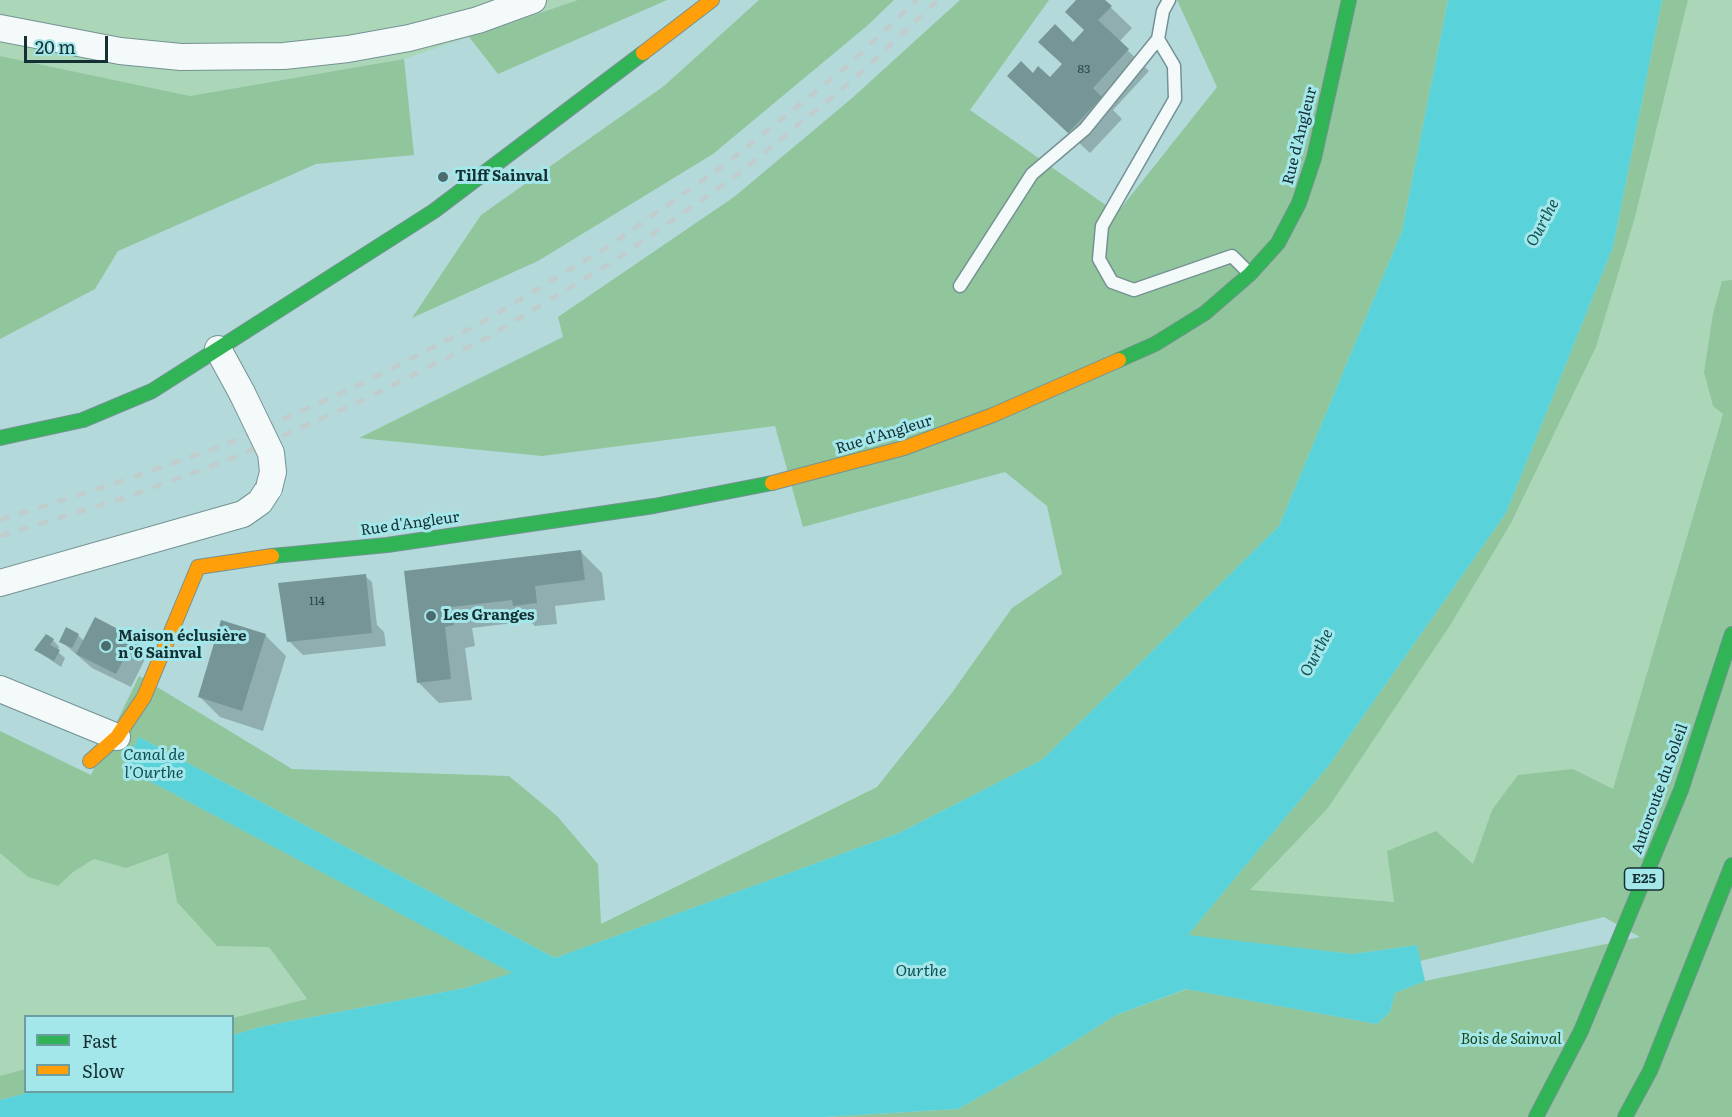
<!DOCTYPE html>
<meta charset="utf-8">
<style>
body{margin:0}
#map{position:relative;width:1732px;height:1117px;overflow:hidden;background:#b4d9db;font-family:Literata,serif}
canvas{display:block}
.legend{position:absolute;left:24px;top:1015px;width:210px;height:78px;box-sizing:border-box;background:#a4e7eb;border:2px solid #6b9ea1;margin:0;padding:8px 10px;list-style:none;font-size:18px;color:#153032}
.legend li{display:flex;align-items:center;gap:12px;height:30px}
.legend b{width:30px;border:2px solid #6b9ea1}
.scale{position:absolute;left:24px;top:36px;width:84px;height:27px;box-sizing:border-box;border:3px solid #153032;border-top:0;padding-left:8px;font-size:18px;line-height:21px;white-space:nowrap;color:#153032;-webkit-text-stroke:4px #a4e7eb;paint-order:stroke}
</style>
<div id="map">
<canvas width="1732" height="1117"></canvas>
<ul class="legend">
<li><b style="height:8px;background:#30b455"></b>Fast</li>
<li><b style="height:8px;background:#ff9f0a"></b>Slow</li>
</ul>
<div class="scale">20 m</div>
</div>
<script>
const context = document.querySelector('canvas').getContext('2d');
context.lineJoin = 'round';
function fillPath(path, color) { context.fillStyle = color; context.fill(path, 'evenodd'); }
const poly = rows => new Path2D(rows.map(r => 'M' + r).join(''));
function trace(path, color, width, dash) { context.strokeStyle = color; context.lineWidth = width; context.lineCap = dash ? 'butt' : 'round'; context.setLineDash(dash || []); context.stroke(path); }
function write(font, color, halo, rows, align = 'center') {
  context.font = font + ' Literata,serif'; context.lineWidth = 6; context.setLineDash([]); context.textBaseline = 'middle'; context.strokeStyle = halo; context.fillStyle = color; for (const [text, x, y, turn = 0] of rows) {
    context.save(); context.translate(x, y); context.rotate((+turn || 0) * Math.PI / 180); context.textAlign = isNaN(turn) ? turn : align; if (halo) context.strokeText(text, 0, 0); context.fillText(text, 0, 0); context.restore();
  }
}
fillPath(poly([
 [0,0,578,0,404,59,190,96,0,56],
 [1688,0,1732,0,1732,280,1722,281,1713,313,1704,372,1723,413,1613,790,1573,769,1492,810,1473,865,1395,902,1249,891,1328,808,1451,624,1511,523,1596,347,1634,221],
 [0,853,28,877,58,886,73,872,94,859,126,868,168,853,177,902,269,947,307,1000,233,1018,26,1016,25,1069,0,1076]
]), '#abd7b8');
fillPath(poly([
 [578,0,667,0,498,74,469,37],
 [759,0,894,0,868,25,713,154,538,261,412,318,481,215,664,86],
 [960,0,1049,0,970,110,1117,213,1217,87,1177,0,1448,0,1402,231,1279,526,1042,760,899,833,555,958,139,737,123,767,513,973,465,988,260,1027,233,1035,233,1018,307,999,269,947,217,946,177,902,168,853,126,868,94,859,73,872,58,886,28,877,0,853,0,731,91,775,139,676,292,769,509,776,557,816,598,864,601,924,877,787,951,694,1012,608,1062,574,1047,506,1005,472,803,527,775,426,542,456,359,438,563,337,558,317,734,197,851,99],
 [1662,0,1688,0,1634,221,1596,347,1511,523,1451,624,1328,808,1250,890,1394,902,1387,851,1436,831,1473,864,1492,810,1518,775,1573,769,1613,789,1723,414,1713,406,1704,372,1713,313,1722,281,1732,280,1732,1117,824,1117,958,1109,1040,1063,1116,1015,1187,989,1377,1024,1390,1012,1395,993,1425,981,1640,937,1604,917,1420,961,1417,945,1353,954,1187,936,1329,765,1506,513,1613,247],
 [0,56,190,96,404,59,414,155,316,164,118,251,95,289,0,339],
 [25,1069,26,1092,31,1092,0,1100,0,1076]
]), '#91c59c');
fillPath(poly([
 [1448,0,1662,0,1613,247,1506,513,1329,765,1188,935,1353,954,1417,945,1425,981,1395,993,1390,1012,1377,1024,1186,989,1116,1015,1040,1063,958,1109,824,1117,0,1117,0,1100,31,1092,232,1092,233,1035,260,1027,465,988,512,973,123,767,139,737,555,958,899,833,1042,760,1279,526,1402,231]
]), '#5ad2d9');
fillPath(poly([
 [1078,0,1103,0,1132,28,1119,42,1149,71,1113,110,1122,119,1090,153,1030,97,1033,75,1050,79,1063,65,1073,44,1086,31],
 [581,552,602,573,605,600,555,606,557,624,535,626,530,621,472,628,475,646,465,648,472,700,439,703,418,682,405,572],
 [365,576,372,582,377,625,384,632,386,646,303,655,289,641],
 [78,635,84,641,134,639,148,653,131,687,92,668,61,641],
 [265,635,286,656,263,731,220,717,199,696],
 [53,640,59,647,57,651,65,658,61,667,36,650]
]), '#0003');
fillPath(poly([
 [1076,0,1105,0,1112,6,1098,20,1129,49,1093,88,1102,97,1068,133,1007,76,1021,61,1033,73,1038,66,1050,77,1062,64,1038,42,1055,24,1073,42,1084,30,1065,12],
 [581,550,585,580,535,586,537,603,513,606,512,600,452,607,454,625,445,627,451,679,417,683,404,571],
 [366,574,372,633,287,642,278,583],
 [95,617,135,638,116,674,76,654],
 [221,620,266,634,242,711,198,697],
 [66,627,79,634,72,648,59,642],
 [46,634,54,639,50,645,60,650,54,661,34,650]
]), '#769597');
const lane = poly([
 [1169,0,1163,11,1158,39,1174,66,1175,99,1102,226,1099,259,1112,282,1134,290,1232,256,1250,274],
 [960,286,1032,174,1085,129,1158,39]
]);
const street = poly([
 [0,28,120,51,181,57,284,56,348,49,409,38,478,20,533,0],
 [218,349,242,393],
 [0,583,243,514,260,502,269,488],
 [0,689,117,737]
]);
const fast = poly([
 [1119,360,1155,344,1205,313,1250,274,1278,243,1299,203,1314,158,1349,0],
 [0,438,83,420,152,391,434,211,643,53],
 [272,556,387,545,654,506,772,483],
 [1536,1117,1581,1031,1681,790,1732,634],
 [1625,1117,1650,1071,1732,865]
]);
const slow = poly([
 [643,53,712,0],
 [772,483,904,448,993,415,1119,360],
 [90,761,117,737,144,697,198,567,272,556]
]);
trace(lane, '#749293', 15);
trace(street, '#749293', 28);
trace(fast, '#749293', 16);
trace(slow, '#749293', 16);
trace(lane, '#f4f9fa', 12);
trace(street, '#f4f9fa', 26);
trace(fast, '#30b455', 14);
trace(slow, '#ff9f0a', 14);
trace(poly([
 [0,520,122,481,222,446,357,386,481,323,609,246,727,163,845,68,917,0],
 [0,536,127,497,230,459,361,401,488,337,617,259,737,175,855,78,938,0]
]), '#c1cccd', 4.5, [10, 10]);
const streetBridge = poly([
 [242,393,271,453,273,472,269,488]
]);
trace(streetBridge, '#749293', 28, []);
trace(streetBridge, '#f4f9fa', 26);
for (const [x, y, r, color] of [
 [443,177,6,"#4d6b6d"],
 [431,616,6,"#4d6b6d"],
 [106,646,6,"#4d6b6d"]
]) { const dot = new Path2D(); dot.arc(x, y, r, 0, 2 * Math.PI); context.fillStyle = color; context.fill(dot); trace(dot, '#a4e7eb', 2); }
write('12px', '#2d494b', null, [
 ["83",1084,69],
 ["114",317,601]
]);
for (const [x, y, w] of [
 [1644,879,39]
]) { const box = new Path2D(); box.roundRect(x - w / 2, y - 11, w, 22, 4.5); context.fillStyle = '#a4e7eb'; context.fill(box); trace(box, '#153032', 1.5); }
write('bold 14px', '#153032', null, [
 ["E25",1644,879]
]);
write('15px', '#153032', '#a4e7eb', [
 ["Rue d'Angleur",1300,136,-76],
 ["Rue d'Angleur",884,435,-17],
 ["Rue d'Angleur",410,524,-8],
 ["Autoroute du Soleil",1660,789,-70]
]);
write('bold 15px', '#153032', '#a4e7eb', [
 ["Tilff Sainval",455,177],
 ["Les Granges",443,616],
 ["Maison éclusière",118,637],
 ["n°6 Sainval",118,654]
], 'left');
write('italic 15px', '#1d4715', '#a4e7eb', [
 ["Bois de Sainval",1511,1040]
]);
write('italic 16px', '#0f5053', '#a4e7eb', [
 ["Ourthe",1543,223,-62],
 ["Ourthe",1317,653,-62],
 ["Canal de",154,755],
 ["l'Ourthe",154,773],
 ["Ourthe",921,971]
]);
</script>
